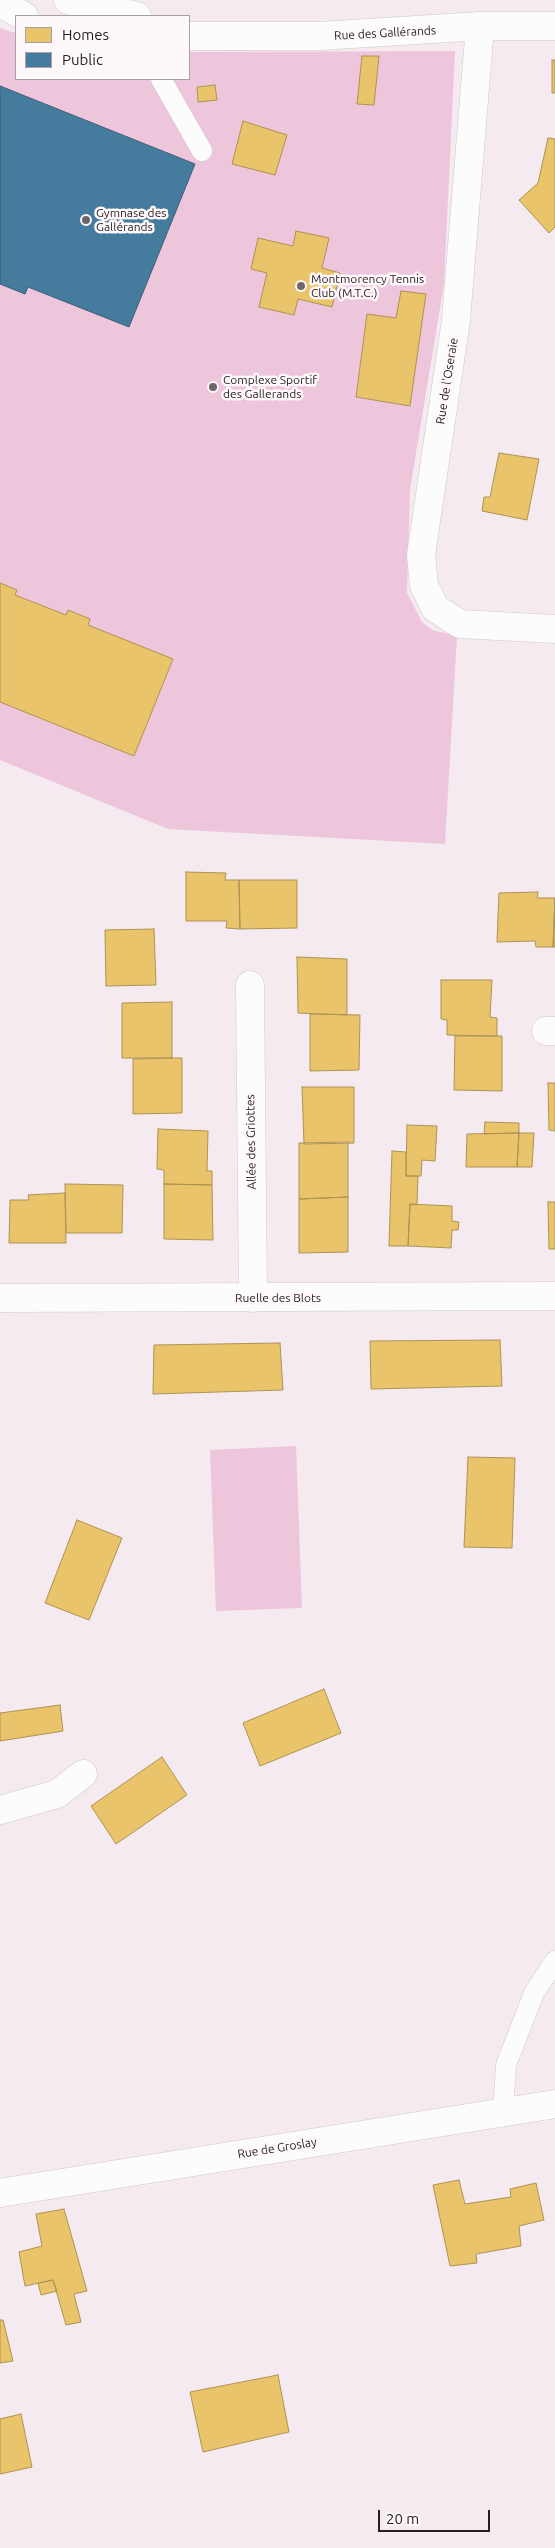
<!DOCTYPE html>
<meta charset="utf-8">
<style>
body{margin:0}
#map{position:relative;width:555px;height:2548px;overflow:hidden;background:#f4eaef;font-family:Ubuntu,sans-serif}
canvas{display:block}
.legend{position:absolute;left:15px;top:15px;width:175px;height:65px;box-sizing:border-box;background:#fef8fb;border:1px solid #a7a1a4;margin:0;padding:6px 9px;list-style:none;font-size:15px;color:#241e21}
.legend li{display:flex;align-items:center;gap:10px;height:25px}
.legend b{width:25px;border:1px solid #a7a1a4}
.scale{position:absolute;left:378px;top:2510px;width:112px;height:22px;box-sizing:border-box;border:2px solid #241e21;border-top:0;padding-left:6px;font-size:15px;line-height:18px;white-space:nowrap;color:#241e21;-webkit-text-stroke:4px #fef8fb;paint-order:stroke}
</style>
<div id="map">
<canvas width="555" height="2548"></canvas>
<ul class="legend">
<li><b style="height:14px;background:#e9c46a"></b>Homes</li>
<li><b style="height:14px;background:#457b9d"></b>Public</li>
</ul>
<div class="scale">20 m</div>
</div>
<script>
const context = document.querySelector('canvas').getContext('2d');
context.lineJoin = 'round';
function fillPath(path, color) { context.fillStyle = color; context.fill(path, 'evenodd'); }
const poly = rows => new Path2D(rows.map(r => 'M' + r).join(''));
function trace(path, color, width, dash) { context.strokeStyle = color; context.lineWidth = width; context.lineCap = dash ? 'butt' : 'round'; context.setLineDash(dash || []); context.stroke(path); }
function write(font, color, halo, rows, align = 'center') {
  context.font = font + ' Ubuntu,sans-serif'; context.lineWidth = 5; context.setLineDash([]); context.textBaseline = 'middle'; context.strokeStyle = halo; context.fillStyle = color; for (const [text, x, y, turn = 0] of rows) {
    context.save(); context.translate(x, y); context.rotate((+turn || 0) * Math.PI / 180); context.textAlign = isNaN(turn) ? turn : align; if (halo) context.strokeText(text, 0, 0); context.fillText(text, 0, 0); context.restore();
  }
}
fillPath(poly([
 [0,28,16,33,16,79,189,79,189,52,455,51,444,284,410,489,407,593,422,622,432,630,457,636,445,844,168,829,0,760],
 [296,1446,302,1608,216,1611,210,1450]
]), '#eec6dc');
const homes = poly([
 [362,56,379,56,374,105,357,104,362,56],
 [552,60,555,60,555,93,552,93,552,60],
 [215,85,217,100,198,102,197,87,215,85],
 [243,121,287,135,275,175,232,164,243,121],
 [548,138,555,139,555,227,549,233,519,200,538,183,548,138],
 [296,231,329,238,322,268,340,273,332,307,298,299,294,315,259,307,267,273,251,269,258,238,293,246,296,231],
 [401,291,426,294,410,406,356,397,367,314,396,318,401,291],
 [499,453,539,459,527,520,482,511,484,497,490,497,499,453],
 [0,583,17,590,15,595,66,615,68,610,90,619,88,625,173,659,134,756,0,702,0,583],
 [186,872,226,873,225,880,239,880,240,929,226,928,227,921,186,921,186,872],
 [239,880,297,880,297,928,240,929,239,880],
 [538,892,537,898,555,898,553,947,536,947,535,941,497,942,499,893,538,892],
 [555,898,555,947,553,947,555,898],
 [154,929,156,985,106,986,105,930,154,929],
 [297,957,347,959,347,1015,298,1013,297,957],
 [441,980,492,980,490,1017,497,1018,497,1036,447,1035,447,1020,441,1019,441,980],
 [172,1002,172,1058,122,1058,122,1003,172,1002],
 [310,1014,360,1015,359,1070,310,1071,310,1014],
 [455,1036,502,1036,502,1091,454,1090,455,1036],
 [172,1058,182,1058,182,1113,133,1114,133,1059,172,1058],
 [548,1083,555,1083,555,1131,549,1130,548,1083],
 [302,1087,354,1087,354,1143,304,1144,302,1087],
 [485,1122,519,1123,519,1133,484,1134,485,1122],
 [407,1125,437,1126,435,1161,422,1160,421,1176,406,1176,407,1125],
 [158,1129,208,1131,207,1171,212,1171,212,1185,164,1184,164,1170,157,1169,158,1129],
 [519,1133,534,1133,532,1167,517,1167,519,1133],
 [519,1133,517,1167,466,1167,467,1134,519,1133],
 [348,1142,348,1197,299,1199,299,1143,348,1142],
 [392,1151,406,1152,406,1176,418,1176,417,1205,410,1204,408,1246,389,1246,392,1151],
 [65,1184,123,1185,122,1233,66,1233,65,1184],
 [164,1184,212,1185,213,1240,164,1239,164,1184],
 [65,1193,66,1243,9,1243,10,1200,29,1200,28,1195,65,1193],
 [348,1197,348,1252,299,1253,299,1199,348,1197],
 [548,1202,555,1202,555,1249,549,1249,548,1202],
 [410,1204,452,1206,452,1221,459,1222,458,1230,452,1230,451,1248,408,1246,410,1204],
 [500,1340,502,1386,371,1389,370,1341,500,1340],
 [280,1343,283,1390,153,1394,154,1345,280,1343],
 [468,1457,515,1458,512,1548,464,1547,468,1457],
 [77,1520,122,1538,89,1620,45,1603,77,1520],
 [324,1689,341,1733,260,1766,243,1723,324,1689],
 [60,1705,63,1731,0,1741,0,1713,60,1705],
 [162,1757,187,1795,116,1844,91,1806,162,1757],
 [459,2180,465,2204,511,2197,510,2189,536,2183,544,2220,519,2226,521,2246,476,2254,477,2263,450,2266,433,2185,459,2180],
 [64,2209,87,2291,74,2294,81,2322,66,2325,53,2280,25,2286,19,2252,42,2246,36,2214,64,2209],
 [53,2280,57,2291,41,2295,38,2283,53,2280],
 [0,2320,3,2320,13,2361,0,2363,0,2320],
 [278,2375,289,2432,203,2452,190,2392,278,2375],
 [21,2414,32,2467,0,2474,0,2419,21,2414]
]);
fillPath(homes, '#e9c46a');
trace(homes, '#ae9254', 1);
const public = poly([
 [0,86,195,164,129,327,28,287,25,294,0,284,0,86]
]);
fillPath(public, '#457b9d');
trace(public, '#3b5f78', 1);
const service = poly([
 [161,79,202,151],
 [503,2112,506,2065,534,1993,555,1961]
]);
const minor = poly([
 [68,0,137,16],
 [0,3,24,16],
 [480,26,456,320,421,555,424,585,435,608,460,624,555,629],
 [189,36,320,36,480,26,555,26],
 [250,985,253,1298],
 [546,1031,555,1031],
 [0,1298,555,1296],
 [0,1810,57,1794,83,1774],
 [0,2193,555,2104]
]);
trace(service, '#cfc8cc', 21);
trace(minor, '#cfc8cc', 29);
trace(service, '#fdfcfd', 20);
trace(minor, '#fdfcfd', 28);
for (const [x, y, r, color] of [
 [86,220,5,"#6d6569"],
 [301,286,5,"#6d6569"],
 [213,387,5,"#6d6569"]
]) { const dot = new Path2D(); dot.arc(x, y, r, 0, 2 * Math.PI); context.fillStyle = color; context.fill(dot); trace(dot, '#fef8fb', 2); }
write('12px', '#241e21', '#fef8fb', [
 ["Rue des Gallérands",385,33,-3],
 ["Rue de l'Oseraie",447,381,-81],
 ["Allée des Griottes",251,1142,-91],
 ["Ruelle des Blots",278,1298],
 ["Rue de Groslay",277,2148,-9]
]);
write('12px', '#241e21', '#fef8fb', [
 ["Gymnase des",96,213],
 ["Gallérands",96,227],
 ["Montmorency Tennis",311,279],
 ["Club (M.T.C.)",311,293],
 ["Complexe Sportif",223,380],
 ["des Gallerands",223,394]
], 'left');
</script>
